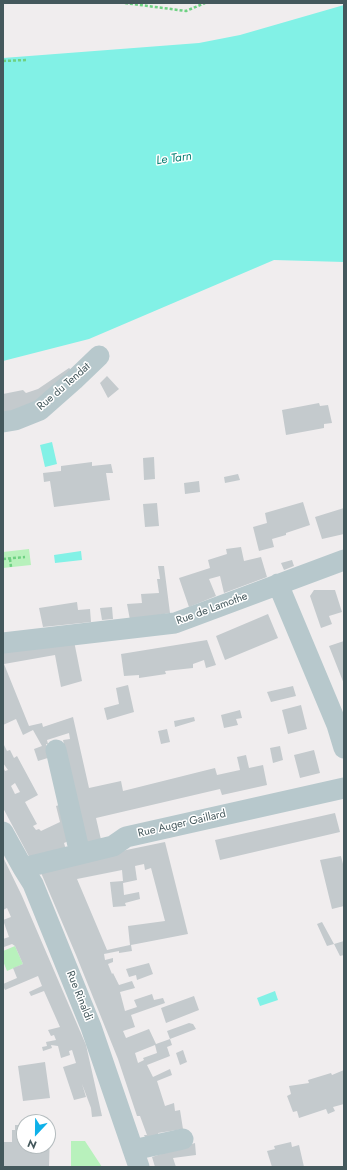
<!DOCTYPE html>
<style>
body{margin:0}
#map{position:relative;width:347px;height:1170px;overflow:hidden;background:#f0edee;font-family:Jost,sans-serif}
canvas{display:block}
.frame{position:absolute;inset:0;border:4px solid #44585c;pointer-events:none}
.north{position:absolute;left:16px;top:1114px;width:40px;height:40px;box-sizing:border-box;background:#fff;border:1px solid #b4bcbe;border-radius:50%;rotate:202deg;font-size:11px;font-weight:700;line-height:16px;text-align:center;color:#44585c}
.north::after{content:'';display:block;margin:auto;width:14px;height:18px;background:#0eb1e9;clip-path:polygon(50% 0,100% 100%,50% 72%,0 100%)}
</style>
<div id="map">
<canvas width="347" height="1170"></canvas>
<div class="frame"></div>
<div class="north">N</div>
</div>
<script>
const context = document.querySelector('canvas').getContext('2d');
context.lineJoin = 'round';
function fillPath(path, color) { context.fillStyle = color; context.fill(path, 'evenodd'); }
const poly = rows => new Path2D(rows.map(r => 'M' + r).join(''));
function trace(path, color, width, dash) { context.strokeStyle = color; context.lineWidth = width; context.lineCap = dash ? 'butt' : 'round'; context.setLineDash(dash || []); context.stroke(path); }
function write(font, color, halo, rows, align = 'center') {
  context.font = font + ' Jost,sans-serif'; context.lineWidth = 3; context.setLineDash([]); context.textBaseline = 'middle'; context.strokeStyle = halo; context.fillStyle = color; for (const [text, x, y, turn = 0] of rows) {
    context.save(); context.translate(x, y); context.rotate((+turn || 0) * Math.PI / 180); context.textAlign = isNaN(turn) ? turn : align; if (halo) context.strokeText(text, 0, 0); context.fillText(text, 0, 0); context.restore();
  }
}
fillPath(poly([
 [29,549,31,565,3,568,3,552],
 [15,946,23,964,7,971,3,961,3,951],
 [71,1141,85,1141,102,1167,71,1167]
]), '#b8f1bc');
fillPath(poly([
 [344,5,344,262,274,260,89,339,3,361,3,58,199,43,240,35],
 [52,442,57,464,45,467,40,445],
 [81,551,82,560,55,563,54,555],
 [275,991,278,1000,260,1006,257,998]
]), '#82f1e6');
fillPath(poly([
 [69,368,76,374,23,412,3,417,3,394,23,390,26,393,38,389],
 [107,376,119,389,108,398,100,383],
 [319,403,320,406,328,405,332,423,324,424,324,428,286,435,282,410],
 [154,457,155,479,144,480,143,458],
 [92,462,92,466,111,464,113,473,106,473,110,500,54,507,50,481,44,482,43,473,61,471,61,466],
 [238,474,240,480,225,483,224,477],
 [199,481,200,492,185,494,184,483],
 [303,502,310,525,286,533,286,535,272,539,274,547,259,551,253,527,267,523,265,513],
 [157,503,159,526,145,527,143,504],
 [344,508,344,534,322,539,315,517],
 [241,547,244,561,261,557,267,577,224,593,220,576,209,579,216,596,189,607,179,578,210,568,208,560,227,554,226,549],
 [292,560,294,566,284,570,281,563],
 [158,566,164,566,170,613,130,620,127,604,142,603,141,594,159,593,157,579,160,579],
 [314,590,335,590,342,612,329,616,332,624,321,628,310,596],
 [77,602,78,610,90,609,91,622,43,627,39,608],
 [112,607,113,619,102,620,100,608],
 [268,614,278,638,225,660,216,636],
 [207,640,216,665,206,668,204,660,193,664,193,668,165,671,166,674,139,678,139,675,124,676,121,654],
 [74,641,82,681,61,687,55,655,4,664,29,726,42,723,43,727,73,717,89,788,121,781,123,791,215,768,217,775,240,770,237,757,246,755,249,768,263,765,267,785,222,795,220,789,96,818,102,844,88,847,63,740,70,739,69,733,47,740,48,744,46,744,51,757,38,761,34,749,42,746,33,730,23,735,16,719,3,725,3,653],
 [344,641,344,684,329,646],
 [128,685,134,712,107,720,104,708,119,704,116,688],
 [293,686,296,696,271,702,267,692],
 [301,705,307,729,288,734,282,710],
 [240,710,242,718,236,719,238,725,224,728,221,715],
 [194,717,195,721,175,727,174,721],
 [167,729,170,742,161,744,158,731],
 [3,743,7,751,10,750,14,758,17,756,38,795,25,802,37,824,33,826,36,830,39,829,41,831,60,822,56,806,62,804,71,840,64,843,67,853,32,862,3,808,3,767,5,771,8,770,3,763],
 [15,783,20,792,15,794,11,786],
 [280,746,283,760,273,763,270,748],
 [314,750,320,773,300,778,294,755],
 [335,813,340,832,220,860,215,840],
 [165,842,188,934,131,945,132,951,119,953,119,951,104,954,105,960,113,958,113,962,108,964,112,974,113,973,119,985,132,981,135,988,120,992,125,1011,137,1007,134,1000,152,994,154,1000,163,998,165,1003,131,1015,135,1027,123,1031,126,1038,149,1029,156,1044,170,1039,172,1045,167,1047,170,1056,147,1065,153,1077,170,1069,172,1075,157,1081,165,1106,174,1103,175,1111,180,1110,183,1129,158,1133,159,1139,147,1141,144,1135,147,1135,140,1116,137,1116,118,1059,76,955,39,868],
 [144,864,145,870,151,868,165,921,128,926,130,945,107,950,77,879,122,870,123,881,110,882,113,907,126,906,125,903,140,899,139,892,124,895,123,883,137,880,135,866],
 [155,1045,157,1053,143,1058,144,1060,138,1063,135,1053],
 [341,856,344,868,344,906,332,909,320,860],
 [3,857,22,896,86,1045,102,1116,92,1117,91,1108,82,1084,86,1097,74,1100,63,1067,76,1063,72,1050,69,1051,70,1055,61,1058,58,1046,51,1045,52,1048,43,1051,42,1047,47,1046,46,1042,56,1040,54,1035,51,1036,48,1030,60,1027,44,991,31,996,29,992,42,986,38,976,5,990,3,986,3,984,17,978,13,968,23,964,15,946,12,944,4,947,3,945,3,939,9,937,3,920,11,917,7,908,3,910],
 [322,922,334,944,327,946,317,924],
 [344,941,344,955,340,956,334,944],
 [149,963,153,974,137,980,136,975,129,977,126,969],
 [194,996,199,1010,166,1023,161,1008],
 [189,1023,193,1024,196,1029,170,1039,167,1031],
 [183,1050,187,1062,180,1065,176,1053],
 [45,1062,50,1098,23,1101,18,1066],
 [344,1070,344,1104,333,1107,335,1111,328,1114,326,1109,299,1118,297,1111,293,1112,287,1096,291,1094,289,1086,309,1083,308,1080,331,1073,332,1075],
 [15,1125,24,1125,24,1146,48,1146,48,1131,50,1131,49,1167,3,1167,3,1142,12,1142,12,1130,15,1130],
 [291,1142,292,1147,299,1145,304,1167,272,1167,267,1151,275,1149,274,1146],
 [195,1143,196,1155,173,1158,176,1167,155,1167,152,1157]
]), '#c4cacd');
trace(poly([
 [125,3,186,11,205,3],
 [3,61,26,60],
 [3,559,25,557],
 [10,559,11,567]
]), '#6ed182', 2.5, [3, 2]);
trace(poly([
 [3,422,15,420,40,410,74,380,99,356],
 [278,584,337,725,344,748],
 [3,643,175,623,344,560],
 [56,750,80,854],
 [3,832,23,868,33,884,91,1027,139,1167],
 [23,868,113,846,126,837,344,788],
 [133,1150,183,1139]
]), '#b7c8cc', 21);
write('11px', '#44585c', '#fff', [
 ["Rue du Tendat",64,387,-41],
 ["Rue de Lamothe",212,609,-20],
 ["Rue Auger Gaillard",182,824,-13],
 ["Rue Rinaldi",79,996,68]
]);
write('italic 12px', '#078074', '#fff', [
 ["Le Tarn",174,159,-8]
]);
</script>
